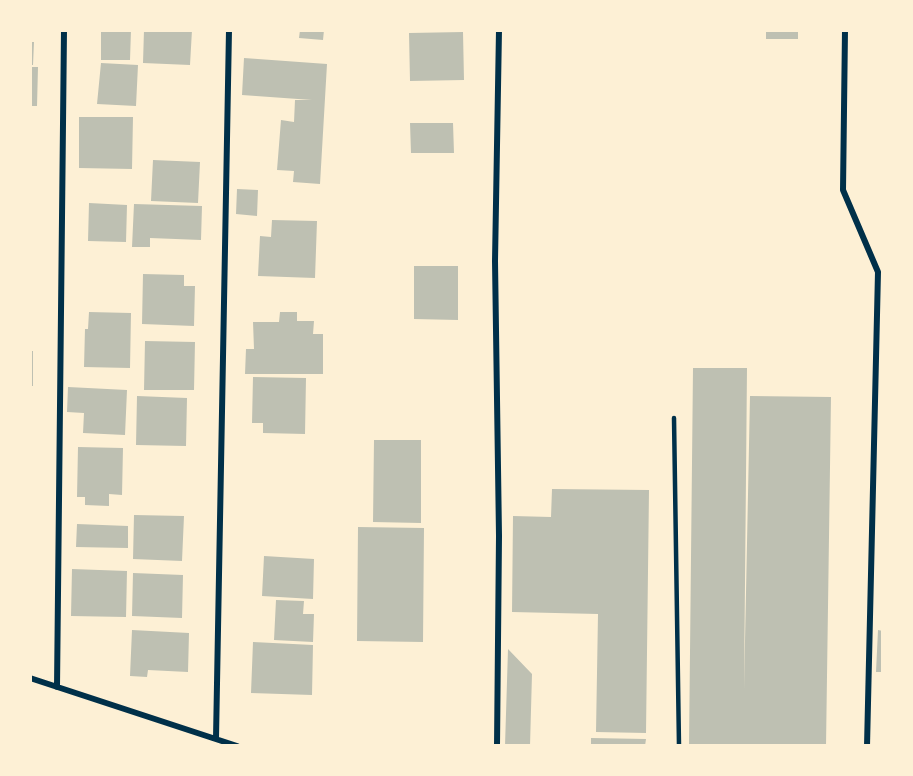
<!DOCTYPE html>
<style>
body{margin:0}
#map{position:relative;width:913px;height:776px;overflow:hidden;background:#fdf0d5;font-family:"Source Sans 3",sans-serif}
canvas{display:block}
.frame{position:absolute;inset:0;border:32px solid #fdf0d5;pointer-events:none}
</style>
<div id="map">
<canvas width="913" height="776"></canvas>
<div class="frame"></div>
</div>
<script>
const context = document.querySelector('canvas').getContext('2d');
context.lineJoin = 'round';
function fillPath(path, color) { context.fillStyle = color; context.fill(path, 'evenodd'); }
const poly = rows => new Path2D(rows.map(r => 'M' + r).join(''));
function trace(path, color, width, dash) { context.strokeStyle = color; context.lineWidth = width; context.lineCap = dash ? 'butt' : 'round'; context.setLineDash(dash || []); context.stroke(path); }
fillPath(poly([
 [101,30,131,30,130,60,101,60],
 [144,30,192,30,190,65,143,63],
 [300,30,324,30,323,40,299,38],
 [766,30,798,30,798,39,766,39],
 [463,32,464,80,410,81,409,33],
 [30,42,34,42,33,65,30,65],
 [244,58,327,64,320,184,293,182,294,171,277,170,281,120,294,122,295,100,312,100,242,95],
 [101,63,138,65,136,106,97,104],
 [30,67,38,67,37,106,30,106],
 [79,117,133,117,132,169,79,168],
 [410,123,453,123,454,153,411,153],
 [153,160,200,162,198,203,151,201],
 [237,189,258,190,257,216,236,214],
 [89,203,127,205,126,242,88,241],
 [134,204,202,206,201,240,150,238,150,247,132,247],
 [272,220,317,221,315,278,258,276,260,236,271,237],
 [414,266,458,266,458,320,414,319],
 [143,274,184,275,184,286,195,286,194,326,142,324],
 [89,312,131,313,130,368,84,367,85,329,88,329],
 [280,312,297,312,297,321,314,321,313,334,323,334,323,374,245,374,246,349,254,349,253,322,279,322],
 [145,341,195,342,194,390,144,390],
 [30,351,33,351,33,386,30,386],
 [693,368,747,368,744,690,750,396,831,397,826,746,689,746],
 [253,377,306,378,305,434,263,433,263,423,252,423],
 [68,387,127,390,125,435,83,433,84,413,67,412],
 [137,396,187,398,186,446,136,445],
 [374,440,421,440,421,523,373,522],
 [78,447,123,448,122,495,109,494,109,506,85,505,85,497,77,497],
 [552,489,649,490,646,733,596,732,598,614,512,612,513,516,551,517],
 [134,515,184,516,182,561,133,559],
 [77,524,128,526,128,548,76,547],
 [358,527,424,528,423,642,357,641],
 [264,556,314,559,313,599,262,596],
 [72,569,127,571,126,617,71,616],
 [133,573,183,575,182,618,132,616],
 [276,600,304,601,303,614,314,614,313,642,274,640],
 [132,630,189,633,188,672,148,670,147,677,130,676],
 [878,630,883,631,883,672,876,672],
 [253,642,313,645,312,695,251,693],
 [508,649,532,674,530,746,505,746],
 [591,738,646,739,645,746,591,746]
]), '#bec0b2');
trace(poly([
 [674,418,679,746]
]), '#003049', 4.5);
trace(poly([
 [845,30,843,190,878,272,867,746],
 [30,678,237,746],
 [57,687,64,30],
 [216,738,229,30],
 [497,746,499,536,495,261,499,30]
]), '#003049', 6);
</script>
